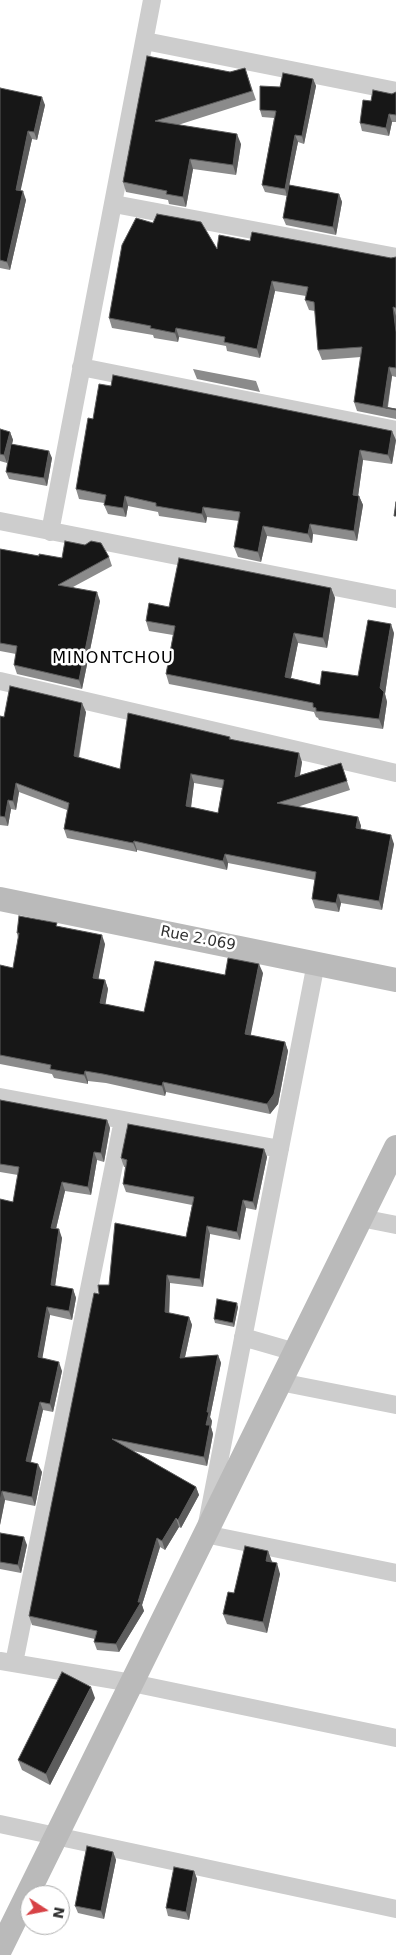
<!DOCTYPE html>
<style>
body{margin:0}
#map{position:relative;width:396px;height:1955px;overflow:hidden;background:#fff;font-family:"DejaVu Sans",sans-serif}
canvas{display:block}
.north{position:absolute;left:20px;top:1885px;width:50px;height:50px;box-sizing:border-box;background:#fff;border:1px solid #acacac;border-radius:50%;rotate:101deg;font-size:14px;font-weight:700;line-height:20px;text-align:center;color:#303030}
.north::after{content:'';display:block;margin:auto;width:18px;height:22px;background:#d74246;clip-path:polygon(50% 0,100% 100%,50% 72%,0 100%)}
</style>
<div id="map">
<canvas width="396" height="1955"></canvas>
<div class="north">N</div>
</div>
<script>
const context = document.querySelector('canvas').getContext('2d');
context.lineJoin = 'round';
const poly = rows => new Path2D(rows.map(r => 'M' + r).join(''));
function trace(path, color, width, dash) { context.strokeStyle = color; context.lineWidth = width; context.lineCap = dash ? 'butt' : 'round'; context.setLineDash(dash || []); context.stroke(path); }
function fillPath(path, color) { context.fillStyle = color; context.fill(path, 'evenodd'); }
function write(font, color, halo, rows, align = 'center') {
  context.font = font + ' "DejaVu Sans",sans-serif'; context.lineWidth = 5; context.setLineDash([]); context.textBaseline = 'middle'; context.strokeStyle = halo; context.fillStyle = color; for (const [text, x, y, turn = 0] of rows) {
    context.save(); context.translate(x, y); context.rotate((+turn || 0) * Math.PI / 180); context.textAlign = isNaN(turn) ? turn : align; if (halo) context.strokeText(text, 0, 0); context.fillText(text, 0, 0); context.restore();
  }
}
trace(poly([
 [145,41,396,91],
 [114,204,396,257],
 [81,367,396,430],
 [0,521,396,599],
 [50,532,152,0],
 [0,681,396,773],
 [316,963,205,1534,396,1573],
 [0,1097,280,1149],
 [361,1218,396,1225],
 [243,1337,295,1352],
 [280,1382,396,1405],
 [0,1661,132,1683,396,1738],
 [14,1663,123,1120],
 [0,1824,396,1909]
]), '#cdcdcd', 18);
trace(poly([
 [0,899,396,980],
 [0,1950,396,1147]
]), '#bababa', 24);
fillPath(poly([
 [147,56,230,72,245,68,256,100,178,125,241,144,236,175,193,169,186,207,169,204,168,200,126,192,123,182],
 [313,79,316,86,304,144,298,142,289,185,339,194,342,202,336,235,286,225,283,218,287,196,265,192,262,185,274,118,262,117,260,110,280,87],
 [0,88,45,105,37,140,32,139,20,191,26,200,10,270,0,268],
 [396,92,396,122,392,122,389,136,362,131,360,123,371,101],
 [250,241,391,258,396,257,396,377,392,376,388,407,396,409,396,419,357,411,354,402,361,357,322,360,318,350,315,311,309,310,305,300,306,296,275,291,260,358,227,351,226,346,179,337,178,342,154,338,153,335,112,328,109,318,217,249],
 [193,369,256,381,260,392,197,379],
 [93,419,396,440,392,464,363,460,358,496,359,496,363,505,357,541,313,534,312,543,267,536,261,562,238,557,234,547,239,521,207,517,206,523,159,516,158,512,128,506,126,517,108,514,104,505,104,503,79,499,76,489],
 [0,429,10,432,13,440,12,444,52,458,47,486,9,479,6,472,10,452,7,463,0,461],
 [0,549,39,556,62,558,109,557,112,566,73,587,100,601,82,689,17,674,14,665,16,654,0,651],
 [331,588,335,598,327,648,298,643,291,678,320,685,358,676,394,633,385,694,387,702,383,729,319,720,318,718,316,717,314,712,169,684,166,674,173,635,149,631,146,621,169,607],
 [86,712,79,758,120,769,230,737,231,739,302,762,300,775,341,763,350,790,297,807,358,817,361,826,360,829,394,844,382,910,341,903,339,912,315,908,312,899,315,880,228,863,227,870,137,850,137,852,67,838,64,829,67,810,19,792,16,810,11,809,8,826,0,825,0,716,4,717],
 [194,783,222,788,218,813,191,807],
 [58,926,105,944,98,979,105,980,108,989,105,1004,144,1012,225,975,263,973,250,1035,285,1042,288,1051,278,1104,270,1114,166,1092,165,1096,106,1083,88,1081,88,1084,54,1078,52,1074,0,1064,0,965,13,968,18,938,17,933],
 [0,1100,107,1120,110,1128,104,1162,97,1160,91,1195,65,1191,56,1229,62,1238,55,1286,73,1289,76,1298,72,1320,50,1315,42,1358,62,1371,53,1412,43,1410,31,1462,42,1472,35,1506,5,1500,0,1525,0,1199,13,1202,18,1175,0,1172],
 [264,1149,267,1157,256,1210,246,1208,240,1240,210,1234,203,1287,170,1283,169,1313,189,1317,192,1325,185,1357,218,1355,221,1363,210,1417,212,1421,211,1427,213,1434,207,1466,133,1451,196,1487,199,1495,181,1528,179,1527,165,1550,160,1547,142,1605,144,1611,119,1652,97,1650,94,1642,95,1639,32,1625,29,1616,99,1294,109,1285,186,1237,192,1205,126,1192,123,1184,125,1167,124,1167,121,1158],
 [238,1307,234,1327,215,1323,214,1319],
 [0,1533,27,1545,21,1573,0,1569],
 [268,1551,272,1562,280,1574,267,1633,227,1624,223,1614],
 [95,1698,50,1785,22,1770,18,1760],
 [113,1852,116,1860,104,1919,78,1913,75,1906],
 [194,1871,197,1879,189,1920,168,1916,166,1908]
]), '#8b8b8b');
fillPath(poly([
 [313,79,316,86,304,144,302,136],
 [42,97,45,105,37,140,34,132],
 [389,114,392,122,389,136,386,128],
 [28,131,32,139,19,198,16,190],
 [237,134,241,144,236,175,233,165],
 [295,135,298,142,287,196,285,189],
 [190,159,193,169,186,207,183,197],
 [23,191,26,200,10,270,7,262],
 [339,194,342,202,336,235,333,227],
 [272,281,275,291,260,358,257,349],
 [393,307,396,316,396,332],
 [176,328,179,337,178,342,175,333],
 [389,367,392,376,387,409,383,407],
 [392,431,396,440,392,464,388,455],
 [10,432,13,440,7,463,4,455],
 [360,450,363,460,357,504,353,495],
 [49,451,52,458,47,486,44,478],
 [125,496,128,506,126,517,123,508],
 [359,496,363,505,357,541,354,531],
 [203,507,207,517,206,523,202,514],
 [310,524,313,534,312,543,308,534],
 [263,526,267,536,261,562,258,552],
 [331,588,335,598,327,648,323,638],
 [97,592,100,601,82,689,79,680],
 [391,624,394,633,385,694,387,702,383,729,379,719,380,688],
 [294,633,298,643,289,687,285,677],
 [82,703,86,712,77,765,74,756],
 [299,753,302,762,298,786,295,777],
 [191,774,194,783,190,815,186,806],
 [16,783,19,792,16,810,13,801],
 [8,800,11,809,8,826,5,817],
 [358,817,361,826,359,837,356,828],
 [391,835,394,844,382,910,379,901],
 [134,841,137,850,137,852,133,843],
 [225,854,228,863,227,870,223,861],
 [338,894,341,903,339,912,336,903],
 [102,935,105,944,97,987,93,978],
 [259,964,263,973,249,1044,245,1034],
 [105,980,108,989,104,1013,100,1003],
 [285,1042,288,1051,278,1104,270,1114,267,1104],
 [85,1071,88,1081,88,1084,84,1075],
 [163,1082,166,1092,165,1096,162,1086],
 [107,1120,110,1128,104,1162,101,1153],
 [264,1149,267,1157,256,1210,253,1202],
 [94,1152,97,1160,91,1195,88,1187],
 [62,1182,65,1191,54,1237,51,1228],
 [243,1200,246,1208,240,1240,237,1232],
 [207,1226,210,1234,203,1287,200,1279],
 [59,1229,62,1238,54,1293,51,1285],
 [167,1275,170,1283,169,1320,165,1312],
 [73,1289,76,1298,72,1320,69,1311],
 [237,1303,238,1307,234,1327,233,1323],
 [47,1307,50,1315,41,1366,38,1357],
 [189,1317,192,1325,183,1366,180,1358],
 [218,1355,221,1363,210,1417,212,1421,211,1427,213,1434,207,1466,204,1457,207,1412],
 [59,1362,62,1371,53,1412,50,1404],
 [40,1402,43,1410,29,1469,26,1461],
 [38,1464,42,1472,35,1506,32,1497],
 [196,1487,199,1495,181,1528,178,1520],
 [2,1491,5,1500,0,1525,0,1501],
 [176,1518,179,1527,165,1550,162,1541],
 [24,1537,27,1545,21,1573,18,1565],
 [157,1538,160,1547,142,1605,144,1611,119,1652,116,1644,138,1602],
 [268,1551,272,1562,266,1561],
 [277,1563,280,1574,267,1633,263,1622],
 [91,1687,95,1698,50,1785,46,1774],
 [113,1852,116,1860,104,1919,101,1911],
 [194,1871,197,1879,189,1920,186,1912]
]), '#5d5d5d');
const building = poly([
 [147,56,230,72,245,68,252,91,155,121,237,134,233,165,190,159,183,197,166,194,167,191,123,182,147,56],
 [283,73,313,79,302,136,295,135,285,189,262,185,276,111,260,110,260,86,280,87,283,73],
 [0,88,42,97,34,132,28,131,16,190,23,191,7,262,0,260,0,88],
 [373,90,392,94,396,92,396,115,389,114,386,128,360,123,363,100,371,101,373,90],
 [289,185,339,194,333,227,283,218,289,185],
 [157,214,201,222,217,249,219,235,250,241,252,232,391,258,396,257,396,308,393,307,396,332,396,368,389,367,383,407,396,409,396,410,354,402,362,347,318,350,314,302,305,300,308,287,272,281,257,349,224,342,225,337,176,328,175,333,150,328,151,326,109,318,122,245,136,218,153,223,157,214],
 [113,375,392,431,388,455,360,450,353,495,359,496,354,531,310,524,308,534,263,526,258,552,234,547,240,512,203,507,202,514,156,506,156,503,125,496,123,508,104,505,106,495,76,489,88,418,93,419,99,384,111,386,113,375],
 [0,429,10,432,4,455,0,454,0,429],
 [11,444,49,451,44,478,6,472,11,444],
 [396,502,396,516,394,516,396,502],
 [65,541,85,545,91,541,101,543,109,557,58,585,97,592,79,680,14,665,17,646,0,643,0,549,39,556,39,554,62,558,65,541],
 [179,558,331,588,323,638,294,633,285,677,320,685,322,671,358,676,368,620,391,624,380,688,384,692,379,719,316,711,316,708,313,707,313,703,166,674,175,626,146,621,149,603,169,607,179,558],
 [10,686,82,703,74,756,120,769,128,713,230,737,229,739,299,753,295,777,341,763,347,781,277,803,358,817,356,828,391,835,379,901,338,894,336,903,312,899,316,872,225,854,223,861,134,841,133,843,64,829,69,803,16,783,13,801,8,800,5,817,0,816,0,716,4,717,10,686],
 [191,774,224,780,218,813,186,806,191,774],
 [19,916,57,923,56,926,102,935,93,978,105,980,100,1003,144,1012,155,961,225,975,228,958,259,964,245,1034,285,1042,274,1094,267,1104,163,1082,162,1086,103,1074,85,1071,84,1075,50,1069,51,1065,0,1055,0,965,13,968,19,933,17,933,19,916],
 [0,1100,107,1120,101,1153,94,1152,88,1187,62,1182,51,1228,59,1229,51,1285,73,1289,69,1311,47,1307,38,1357,59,1362,50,1404,40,1402,26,1461,38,1464,32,1497,2,1491,0,1501,0,1199,13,1202,19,1167,0,1164,0,1100],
 [128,1124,264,1149,253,1202,243,1200,237,1232,207,1226,200,1279,167,1275,165,1312,189,1317,180,1358,218,1355,207,1412,209,1412,206,1425,210,1425,204,1457,112,1439,196,1487,178,1520,176,1518,162,1541,157,1538,138,1602,141,1602,116,1644,94,1642,97,1631,29,1616,94,1293,99,1294,98,1285,109,1285,115,1223,186,1237,194,1197,123,1184,127,1160,121,1158,128,1124],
 [217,1299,237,1303,233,1323,214,1319,217,1299],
 [0,1533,24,1537,18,1565,0,1562,0,1533],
 [245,1546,268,1551,266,1561,277,1563,263,1622,223,1614,228,1592,234,1593,245,1546],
 [62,1672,91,1687,46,1774,18,1760,62,1672],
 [87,1846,113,1852,101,1911,75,1906,87,1846],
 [174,1867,194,1871,186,1912,166,1908,174,1867]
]);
fillPath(building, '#171717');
trace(building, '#5d5d5d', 1);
write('15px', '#303030', '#fff', [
 ["Rue 2.069",198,939,11]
]);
context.letterSpacing = '1px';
write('16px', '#000', '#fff', [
 ["MINONTCHOU",113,659]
]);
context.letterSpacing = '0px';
</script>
